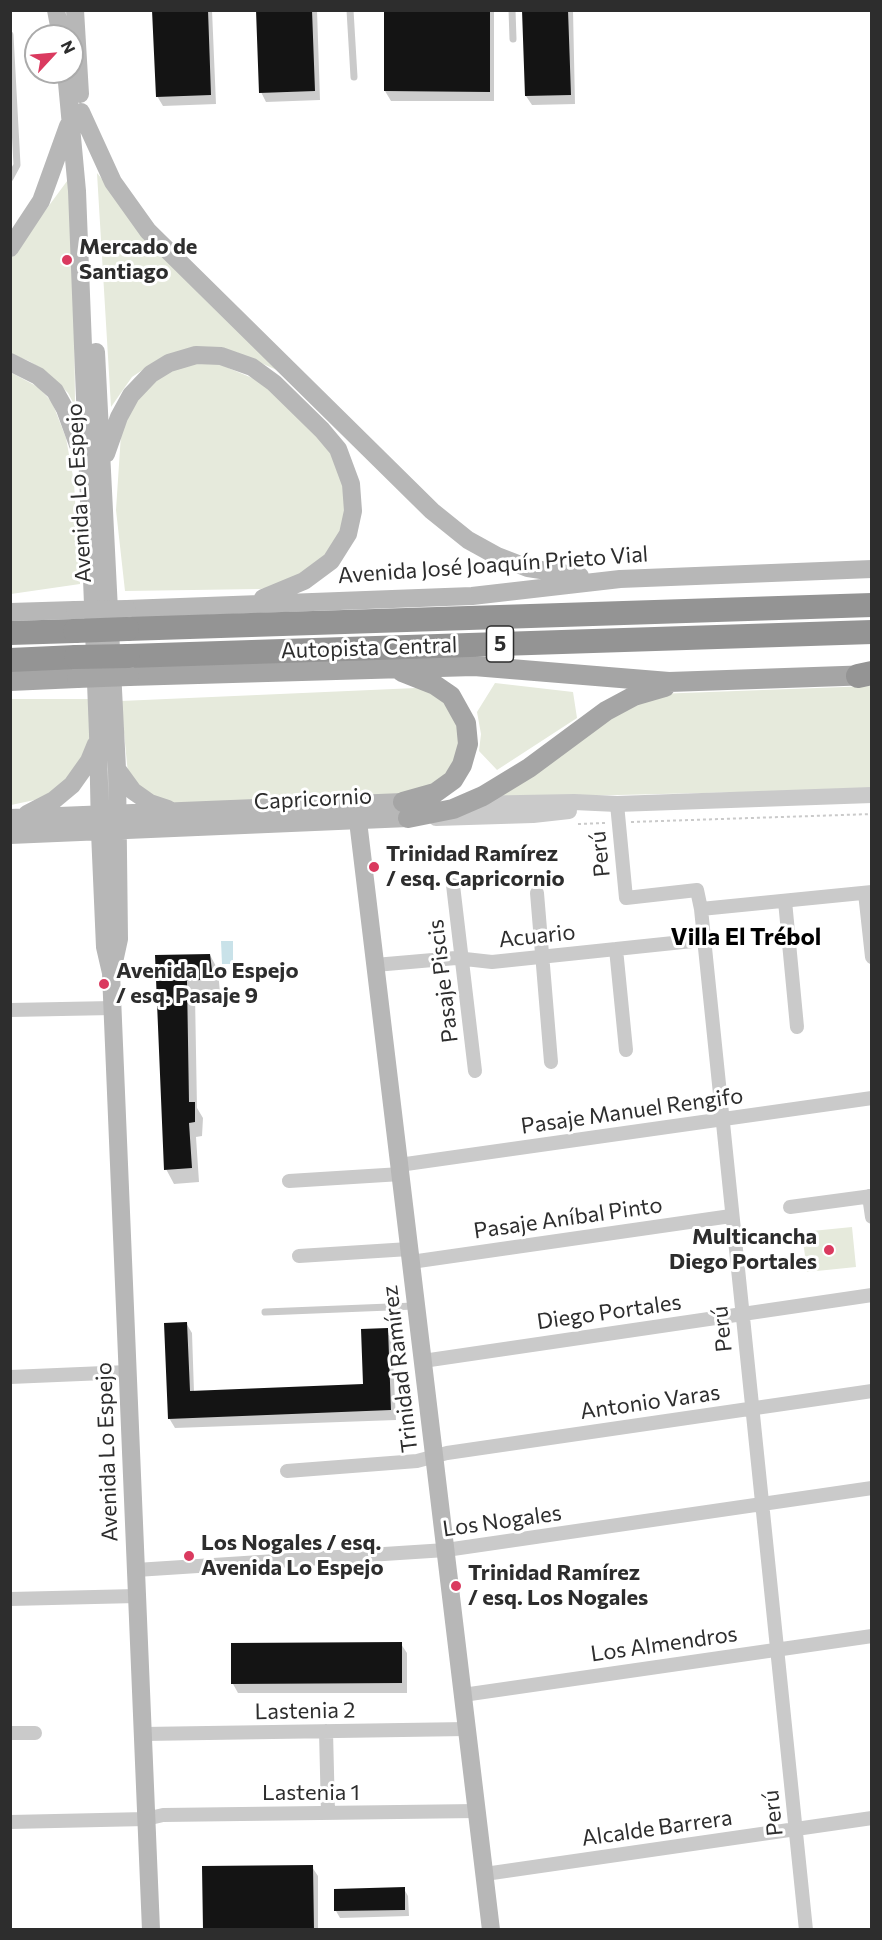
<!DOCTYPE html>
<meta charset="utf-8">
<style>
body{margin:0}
#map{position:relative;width:882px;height:1940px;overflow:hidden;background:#fff;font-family:Commissioner,sans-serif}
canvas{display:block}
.frame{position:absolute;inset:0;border:12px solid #2d2d2d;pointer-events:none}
.north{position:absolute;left:24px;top:24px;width:60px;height:60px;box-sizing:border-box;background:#fff;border:2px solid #ababab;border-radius:50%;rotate:64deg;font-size:16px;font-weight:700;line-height:24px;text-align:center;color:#2d2d2d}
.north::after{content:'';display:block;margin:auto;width:21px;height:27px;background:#da3a5f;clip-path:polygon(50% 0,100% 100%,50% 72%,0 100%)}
</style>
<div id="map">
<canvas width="882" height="1940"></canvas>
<div class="frame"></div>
<div class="north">N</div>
</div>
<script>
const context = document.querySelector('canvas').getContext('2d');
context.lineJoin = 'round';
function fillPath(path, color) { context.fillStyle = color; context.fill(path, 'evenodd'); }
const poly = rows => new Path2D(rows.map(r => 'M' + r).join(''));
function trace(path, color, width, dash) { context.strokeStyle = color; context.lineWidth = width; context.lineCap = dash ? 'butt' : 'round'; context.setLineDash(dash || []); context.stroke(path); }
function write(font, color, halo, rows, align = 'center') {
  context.font = font + ' Commissioner,sans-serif'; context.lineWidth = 6; context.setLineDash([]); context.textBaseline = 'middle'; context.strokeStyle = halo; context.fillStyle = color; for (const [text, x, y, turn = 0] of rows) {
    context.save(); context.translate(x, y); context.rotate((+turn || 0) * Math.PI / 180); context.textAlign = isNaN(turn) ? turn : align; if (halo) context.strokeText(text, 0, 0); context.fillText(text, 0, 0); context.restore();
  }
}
fillPath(poly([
 [73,173,75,406,68,393,48,373,29,361,11,354,11,257],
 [97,173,161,251,279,371,236,352,162,357,132,377,111,407],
 [193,364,219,364,264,383,327,447,336,461,346,498,342,529,328,553,305,572,274,587,260,589,125,591,116,510,121,434,139,394,169,371],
 [10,372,38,387,52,402,66,438,74,482,80,584,11,594],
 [495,683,573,692,577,718,497,770,479,751,481,734,477,712],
 [871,686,871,789,492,798,621,709,656,694],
 [416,688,438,694,457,718,461,755,430,794,177,806,155,800,128,774,121,701],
 [10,699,89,699,90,735,85,753,73,776,44,798,11,805],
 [852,1227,856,1267,807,1272,802,1232]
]), '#e6eadc');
fillPath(poly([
 [221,941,233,941,233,964,222,964]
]), '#c9e2e9');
fillPath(poly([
 [154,10,212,10,216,104,163,106,157,96],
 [258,10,317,10,320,100,266,102,261,92],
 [385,10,494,10,494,101,391,101,385,91],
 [524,10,573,10,575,104,532,105,526,96],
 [210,955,218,970,220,993,195,995,197,1108,203,1118,202,1136,196,1137,199,1182,174,1184,166,1169,156,956],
 [186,1323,192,1333,194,1392,364,1386,387,1330,392,1339,396,1420,175,1428,169,1418],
 [401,1644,407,1653,407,1693,238,1693,233,1684],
 [312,1867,318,1876,318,1930,204,1930],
 [404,1889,408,1896,409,1916,340,1918,336,1911]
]), '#0003');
fillPath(poly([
 [152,10,208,10,211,95,156,97],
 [256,10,312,10,315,91,259,93],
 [384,10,490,10,490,92,384,91],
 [522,10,568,10,571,95,525,96],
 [210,954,213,979,187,981,189,1102,195,1102,195,1122,189,1123,192,1168,164,1170,155,955],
 [187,1322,190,1391,363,1384,361,1329,388,1328,391,1410,168,1419,164,1323],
 [402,1642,402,1683,231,1684,231,1643],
 [313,1865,314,1930,203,1930,202,1866],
 [405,1887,405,1910,334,1911,334,1889]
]), '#141414');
trace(poly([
 [631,822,872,814],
 [578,824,605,823]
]), '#cacaca', 2, [3, 3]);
trace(poly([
 [350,10,354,77],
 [512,10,513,39],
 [10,35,17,165,10,178],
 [265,1312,414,1306]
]), '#cacaca', 7);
trace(poly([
 [617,804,626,898,697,890,701,909,806,1930],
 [453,885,475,1071],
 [537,893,551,1062],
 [865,893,872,957],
 [785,901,797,1027],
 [701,909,872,892],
 [616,949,626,1050],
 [375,965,456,958,492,962,702,940],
 [10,1010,113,1008],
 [399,1165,872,1098],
 [289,1181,401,1174],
 [869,1196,872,1217],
 [790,1207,872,1196],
 [299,1256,409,1249],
 [411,1262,731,1216],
 [423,1361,872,1295],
 [10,1377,128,1372],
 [287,1471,417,1461,447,1453,872,1391],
 [136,1570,446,1550,872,1488],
 [10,1599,137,1596],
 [463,1695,872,1636],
 [326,1731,328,1813],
 [10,1733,35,1733],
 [143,1734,467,1729],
 [10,1822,146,1819,163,1815,477,1811],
 [485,1874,872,1818]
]), '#cacaca', 14);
trace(poly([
 [468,804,574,802,617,804,872,795],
 [436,818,533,815,569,811]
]), '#cacaca', 16);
trace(poly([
 [56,10,61,36],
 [75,10,80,94],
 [66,72,77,191,98,734,100,832,105,947,111,973,151,1930],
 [81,112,113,182,148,231,432,511,468,540,497,556,528,568,580,576],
 [10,248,41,201,68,126],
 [96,352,117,769,119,939,112,971],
 [10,362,38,376,55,391,65,409,81,453],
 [106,454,119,417,131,395,151,374,169,363,196,355,221,356,252,367,274,383,322,430,338,449,351,484,353,511,348,534,331,561,304,581,263,598],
 [127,609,472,596,620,579,872,569],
 [10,612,75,610],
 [117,769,133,791,150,803,168,809],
 [353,804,358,821,491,1930],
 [27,814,54,800,72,785,89,761,96,744],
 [10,818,403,802],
 [10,835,408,818]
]), '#b7b7b7', 18);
trace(poly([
 [402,672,435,685,451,696,466,723,468,744,462,765,453,780,435,793,403,802],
 [129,676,474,666,669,682,872,675],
 [10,681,77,678],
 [408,818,453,809,483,796,529,768,606,711,634,696,665,687]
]), '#a5a5a5', 20);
trace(poly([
 [127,629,872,605],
 [10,633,75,631],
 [128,656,872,632],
 [10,660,76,657],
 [858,676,872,673]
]), '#949494', 24);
trace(poly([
 [75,610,127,609]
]), '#b7b7b7', 18);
trace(poly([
 [77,678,129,676]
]), '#a5a5a5', 20);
trace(poly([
 [75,631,127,629],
 [76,657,128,656]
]), '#949494', 24);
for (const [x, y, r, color] of [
 [67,260,6,"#da3a5f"],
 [374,867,6,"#da3a5f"],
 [104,984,6,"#da3a5f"],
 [829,1250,6,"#da3a5f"],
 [189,1556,6,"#da3a5f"],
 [456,1586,6,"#da3a5f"]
]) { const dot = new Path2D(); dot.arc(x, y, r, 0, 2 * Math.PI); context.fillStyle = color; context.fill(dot); trace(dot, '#fff', 2); }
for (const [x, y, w] of [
 [500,644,27]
]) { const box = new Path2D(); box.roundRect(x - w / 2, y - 18, w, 36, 4.5); context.fillStyle = '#fff'; context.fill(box); trace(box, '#2d2d2d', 1.5); }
write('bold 21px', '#2d2d2d', null, [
 ["5",500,644]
]);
write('bold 22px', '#2d2d2d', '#fff', [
 ["Mercado de",79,247],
 ["Santiago",79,272],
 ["Trinidad Ramírez",386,854],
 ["/ esq. Capricornio",386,879],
 ["Avenida Lo Espejo",116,971],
 ["/ esq. Pasaje 9",116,996],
 ["Multicancha",817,1237,"right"],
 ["Diego Portales",817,1262,"right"],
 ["Los Nogales / esq.",201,1543],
 ["Avenida Lo Espejo",201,1568],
 ["Trinidad Ramírez",468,1573],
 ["/ esq. Los Nogales",468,1598]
], 'left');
write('22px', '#2d2d2d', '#fff', [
 ["Avenida Lo Espejo",79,493,-93],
 ["Avenida José Joaquín Prieto Vial",493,565,-4],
 ["Autopista Central",369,648,-2],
 ["Capricornio",313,799,-3],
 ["Perú",600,854,-96],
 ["Acuario",537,936,-6],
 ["Pasaje Piscis",443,981,-97],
 ["Pasaje Manuel Rengifo",632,1111,-8],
 ["Pasaje Aníbal Pinto",568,1218,-8],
 ["Diego Portales",609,1312,-8],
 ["Perú",722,1329,-96],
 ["Trinidad Ramírez",400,1369,-97],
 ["Antonio Varas",650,1402,-8],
 ["Avenida Lo Espejo",107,1452,-92],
 ["Los Nogales",502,1521,-8],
 ["Los Almendros",664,1644,-8],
 ["Lastenia 2",305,1711,-1],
 ["Lastenia 1",311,1793],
 ["Perú",773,1813,-96],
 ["Alcalde Barrera",657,1828,-8]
]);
write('bold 24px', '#000', '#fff', [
 ["Villa El Trébol",746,937]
]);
</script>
